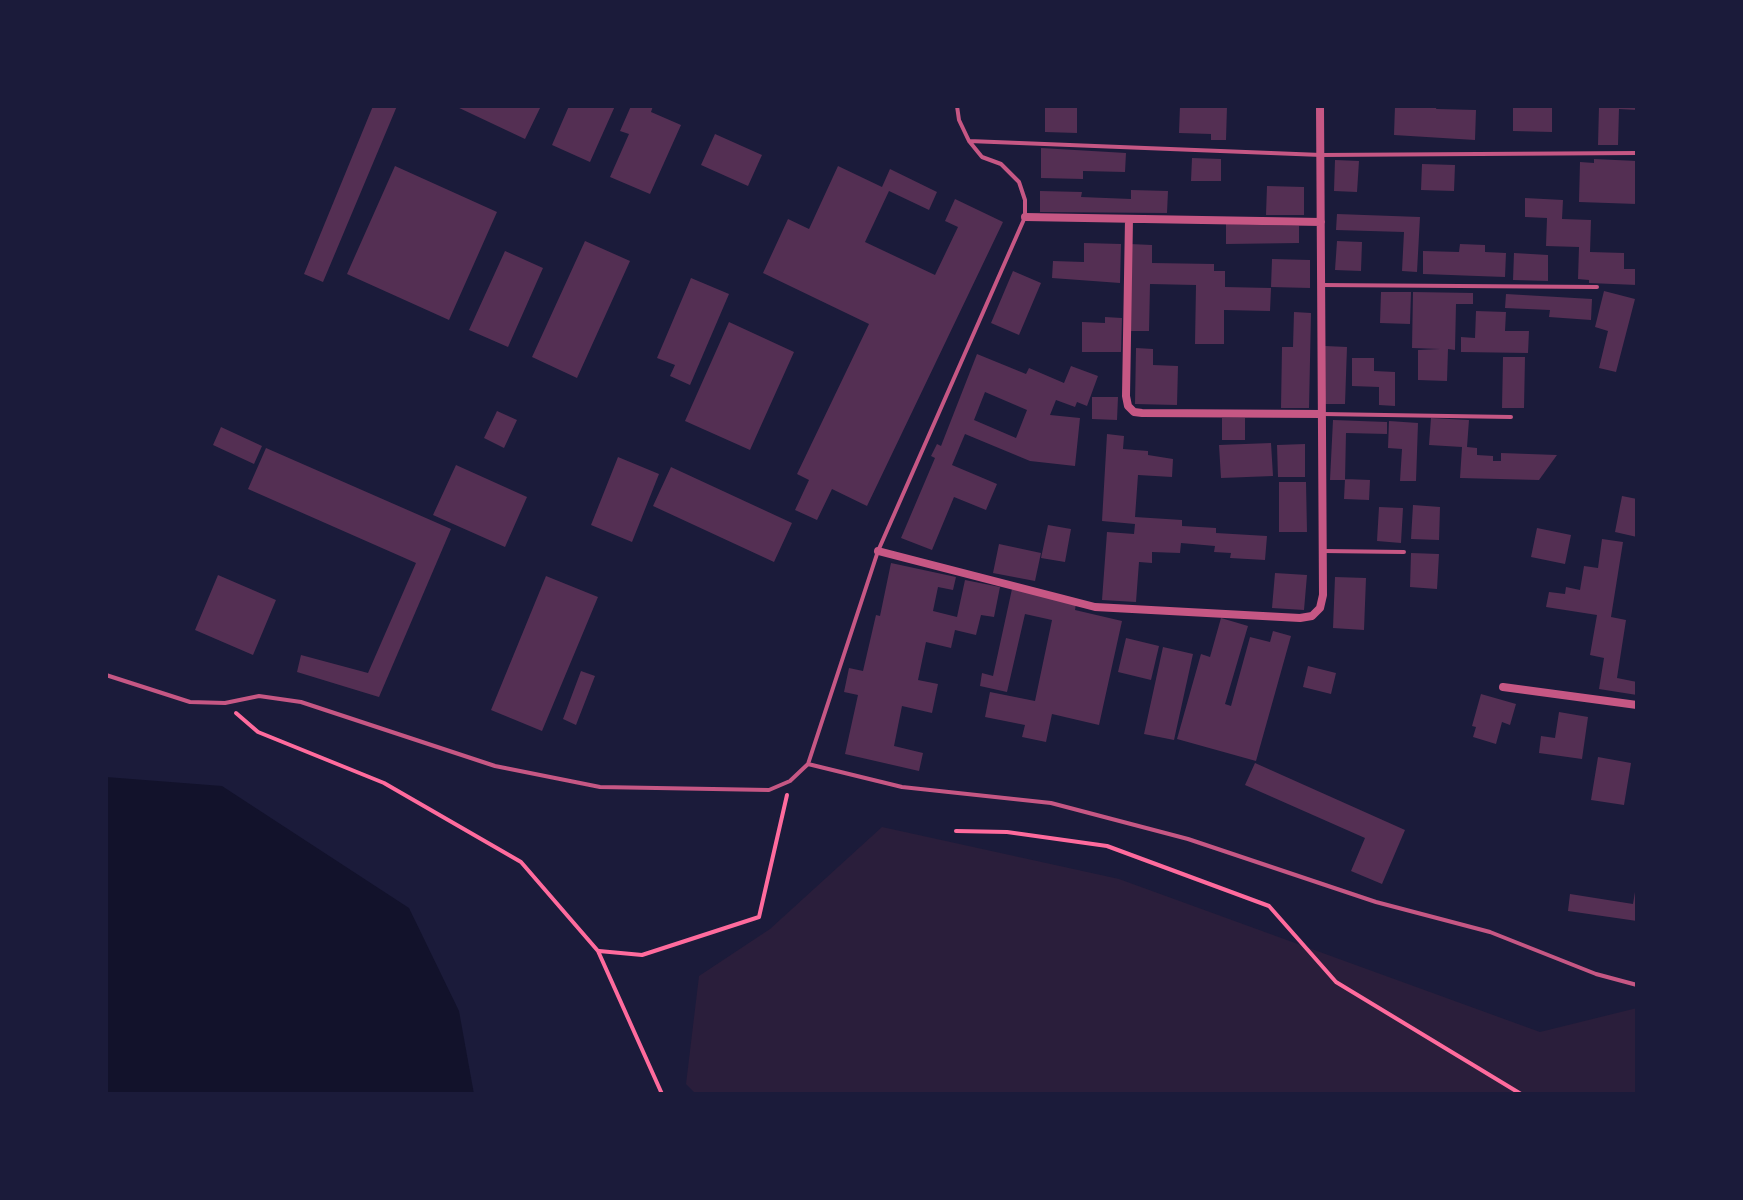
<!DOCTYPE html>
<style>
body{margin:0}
#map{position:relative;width:1743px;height:1200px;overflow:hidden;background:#1b1b3a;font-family:"Exo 2",sans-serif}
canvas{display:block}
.frame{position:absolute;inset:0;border:108px solid #1b1b3a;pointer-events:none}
</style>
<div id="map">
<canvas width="1743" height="1200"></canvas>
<div class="frame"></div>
</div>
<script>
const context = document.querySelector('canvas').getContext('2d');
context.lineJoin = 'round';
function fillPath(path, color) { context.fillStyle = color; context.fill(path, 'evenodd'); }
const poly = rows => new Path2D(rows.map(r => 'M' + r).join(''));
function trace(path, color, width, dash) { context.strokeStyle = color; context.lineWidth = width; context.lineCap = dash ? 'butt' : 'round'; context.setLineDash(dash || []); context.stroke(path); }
fillPath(poly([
 [882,827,1119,879,1540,1032,1637,1008,1637,1094,696,1094,686,1084,699,976,770,929]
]), '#2a1e3b');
fillPath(poly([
 [106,777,222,786,409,908,459,1011,474,1094,106,1094]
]), '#12122b');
fillPath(poly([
 [373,106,397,106,323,282,304,274],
 [455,106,541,106,525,139],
 [569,106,615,106,590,162,552,145],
 [631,106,653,106,651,112,681,125,650,194,610,177,629,134,620,131],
 [1045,106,1077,106,1077,133,1045,132],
 [1180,106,1227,106,1226,140,1211,140,1211,134,1179,133],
 [1395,106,1437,106,1436,109,1476,110,1475,140,1394,135],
 [1513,106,1552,106,1552,132,1513,131],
 [1599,106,1637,106,1637,110,1619,109,1618,145,1598,145],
 [715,134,762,155,748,186,701,165],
 [1041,148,1126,153,1125,172,1083,171,1083,179,1041,178],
 [1192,158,1221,159,1221,181,1191,181],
 [1594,159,1637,161,1637,204,1579,202,1580,162,1594,163],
 [1335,160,1359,161,1357,192,1334,191],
 [1422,164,1455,165,1454,191,1421,190],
 [395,166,497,212,449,320,347,274],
 [838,166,882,187,890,169,937,192,929,210,889,191,865,242,935,275,958,227,945,221,955,199,1003,222,867,506,832,489,817,520,795,510,809,480,797,474,869,324,763,273,788,219,809,229],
 [1267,186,1304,187,1304,215,1266,215],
 [1131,190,1168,191,1167,213,1040,212,1040,191,1082,192,1081,197,1131,199],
 [1525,198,1563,200,1562,219,1591,220,1590,252,1624,253,1624,269,1637,269,1637,285,1589,283,1589,280,1578,279,1579,247,1546,246,1547,218,1525,217],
 [1337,214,1420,217,1417,272,1402,271,1404,232,1336,230],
 [1226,224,1299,226,1299,243,1226,244],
 [585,241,630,261,577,378,532,357],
 [1337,241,1362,242,1361,271,1335,270],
 [1084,243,1121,244,1120,283,1052,278,1053,261,1084,262],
 [1130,244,1152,245,1152,263,1214,264,1214,271,1225,271,1225,287,1271,288,1270,311,1224,310,1224,344,1195,344,1196,285,1150,284,1149,331,1128,331],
 [1460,244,1485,245,1485,252,1506,253,1505,277,1423,274,1423,251,1459,252],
 [505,251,543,268,508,347,469,330],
 [1514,253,1548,255,1548,281,1513,280],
 [1272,259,1310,260,1310,288,1271,287],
 [1013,271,1041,283,1019,335,991,323],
 [691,278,729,294,690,385,670,376,675,365,657,358],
 [1604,291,1635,299,1616,372,1599,368,1608,331,1595,327],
 [1381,292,1411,292,1410,324,1380,323],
 [1413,292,1473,293,1473,304,1456,304,1455,350,1448,349,1447,381,1418,380,1418,350,1440,349,1412,348],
 [1506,294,1592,299,1591,320,1549,317,1550,310,1505,308],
 [1476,311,1506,312,1505,331,1529,331,1528,353,1461,352,1461,337,1475,338],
 [1294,312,1311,313,1309,408,1281,408,1282,347,1293,347],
 [1105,317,1122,318,1121,352,1082,352,1082,322,1105,323],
 [729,322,794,352,750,450,685,421],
 [1325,346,1347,347,1345,404,1324,404],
 [1136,348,1153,349,1153,365,1178,366,1177,405,1135,404],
 [977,354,1026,374,1029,368,1064,383,1071,366,1098,376,1087,406,1077,402,1075,407,1056,400,1050,415,1080,418,1075,466,1030,461,965,434,952,465,997,484,986,510,954,497,932,550,901,538,935,458,931,456,937,444,941,446],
 [985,392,1027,410,1016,438,974,420],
 [1503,357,1525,357,1524,408,1502,408],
 [1352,358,1374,358,1374,371,1395,372,1395,406,1379,405,1379,387,1352,386],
 [1092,397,1118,397,1117,420,1092,419],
 [497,411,517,420,504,448,484,438],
 [1222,418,1245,418,1245,440,1222,440],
 [1431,418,1469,420,1467,447,1477,448,1477,455,1493,456,1493,461,1501,461,1501,453,1557,455,1539,480,1460,478,1462,447,1429,445],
 [1333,420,1387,422,1387,434,1346,433,1345,480,1330,480],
 [1389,421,1418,423,1416,481,1400,481,1402,449,1388,448],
 [221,427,262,446,254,464,213,445],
 [1107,434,1124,436,1123,449,1148,451,1148,455,1173,459,1172,477,1138,475,1135,517,1182,520,1182,526,1216,528,1216,533,1267,536,1265,560,1230,558,1231,553,1214,552,1215,546,1181,543,1180,553,1152,552,1152,563,1139,562,1136,602,1102,600,1107,532,1134,534,1135,524,1102,521],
 [1271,443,1273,476,1221,478,1219,445],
 [1305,444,1305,477,1278,477,1277,445],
 [266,448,451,529,379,697,297,672,301,655,368,673,416,563,248,489],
 [618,457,659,474,632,542,591,525],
 [456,465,527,497,505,547,433,515],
 [671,467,792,523,774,562,653,506],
 [1345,479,1370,480,1369,500,1344,499],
 [1279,482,1306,482,1307,532,1279,532],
 [1622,496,1637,499,1637,537,1615,532],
 [1413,505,1440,507,1439,540,1411,539],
 [1379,507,1403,508,1401,543,1377,541],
 [1048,525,1071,529,1065,562,1041,558],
 [1537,528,1571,535,1565,564,1531,557],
 [1602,539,1623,542,1611,617,1626,620,1617,678,1637,682,1637,695,1599,689,1604,658,1590,655,1597,615,1546,607,1549,592,1565,594,1566,587,1580,590,1584,566,1598,568],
 [999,544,1041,553,1035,581,993,573],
 [1411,553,1439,554,1437,589,1410,587],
 [891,563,956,577,953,590,938,587,933,611,957,617,965,580,1000,587,994,617,981,615,976,635,955,630,951,648,926,642,918,680,938,684,932,713,902,706,894,746,923,753,919,771,845,754,858,695,844,692,849,668,863,671,876,615,880,616],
 [1275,573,1307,575,1304,610,1272,608],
 [218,575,276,600,253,655,195,630],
 [546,576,598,597,542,731,491,710],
 [1335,577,1366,578,1364,630,1333,628],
 [1012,589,1076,604,1075,610,1122,621,1099,725,1052,714,1046,742,1022,737,1025,725,985,717,990,692,1035,701,1052,620,1025,614,1007,692,980,686,982,673,993,676],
 [1221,618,1248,626,1225,704,1231,706,1250,637,1270,642,1273,631,1291,636,1256,761,1177,739,1201,654,1210,657],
 [1126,638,1159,646,1151,680,1118,672],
 [1163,647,1193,654,1174,740,1144,734],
 [1308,666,1336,673,1331,694,1303,687],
 [581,671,595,676,576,725,563,719],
 [1481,694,1516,704,1510,725,1502,722,1496,744,1473,737,1476,727,1472,726],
 [1559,712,1588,717,1582,759,1539,753,1541,736,1555,738],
 [1598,757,1631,763,1624,805,1591,800],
 [1255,763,1405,830,1382,884,1351,871,1365,838,1245,785],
 [1635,892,1637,921,1568,911,1570,894,1633,904]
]), '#542f53');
trace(poly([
 [236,713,258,732,384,783,521,862,598,951,662,1094],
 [956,831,1007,832,1107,846,1269,906,1336,982,1521,1094],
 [599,951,642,955,759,917,787,795]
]), '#ff6b9d', 4);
trace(poly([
 [969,141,1321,155,1637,153],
 [1321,285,1597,287],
 [1322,414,1511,417],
 [1323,551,1404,552],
 [106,675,190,702,225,703,259,696,301,702,495,766,600,787,769,790,790,781,808,764,878,551,1025,217,1025,200,1019,182,1001,164,982,157,969,141,959,120,957,106],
 [808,764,902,787,1051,803,1188,839,1376,902,1490,932,1596,974,1637,985]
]), '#c65784', 4);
trace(poly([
 [1025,217,1321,222],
 [1129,219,1126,396,1128,406,1134,412,1142,413,1322,414],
 [878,551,1095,607,1300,618,1312,616,1320,608,1323,595,1320,106],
 [1503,687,1637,705]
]), '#c65784', 8);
</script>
